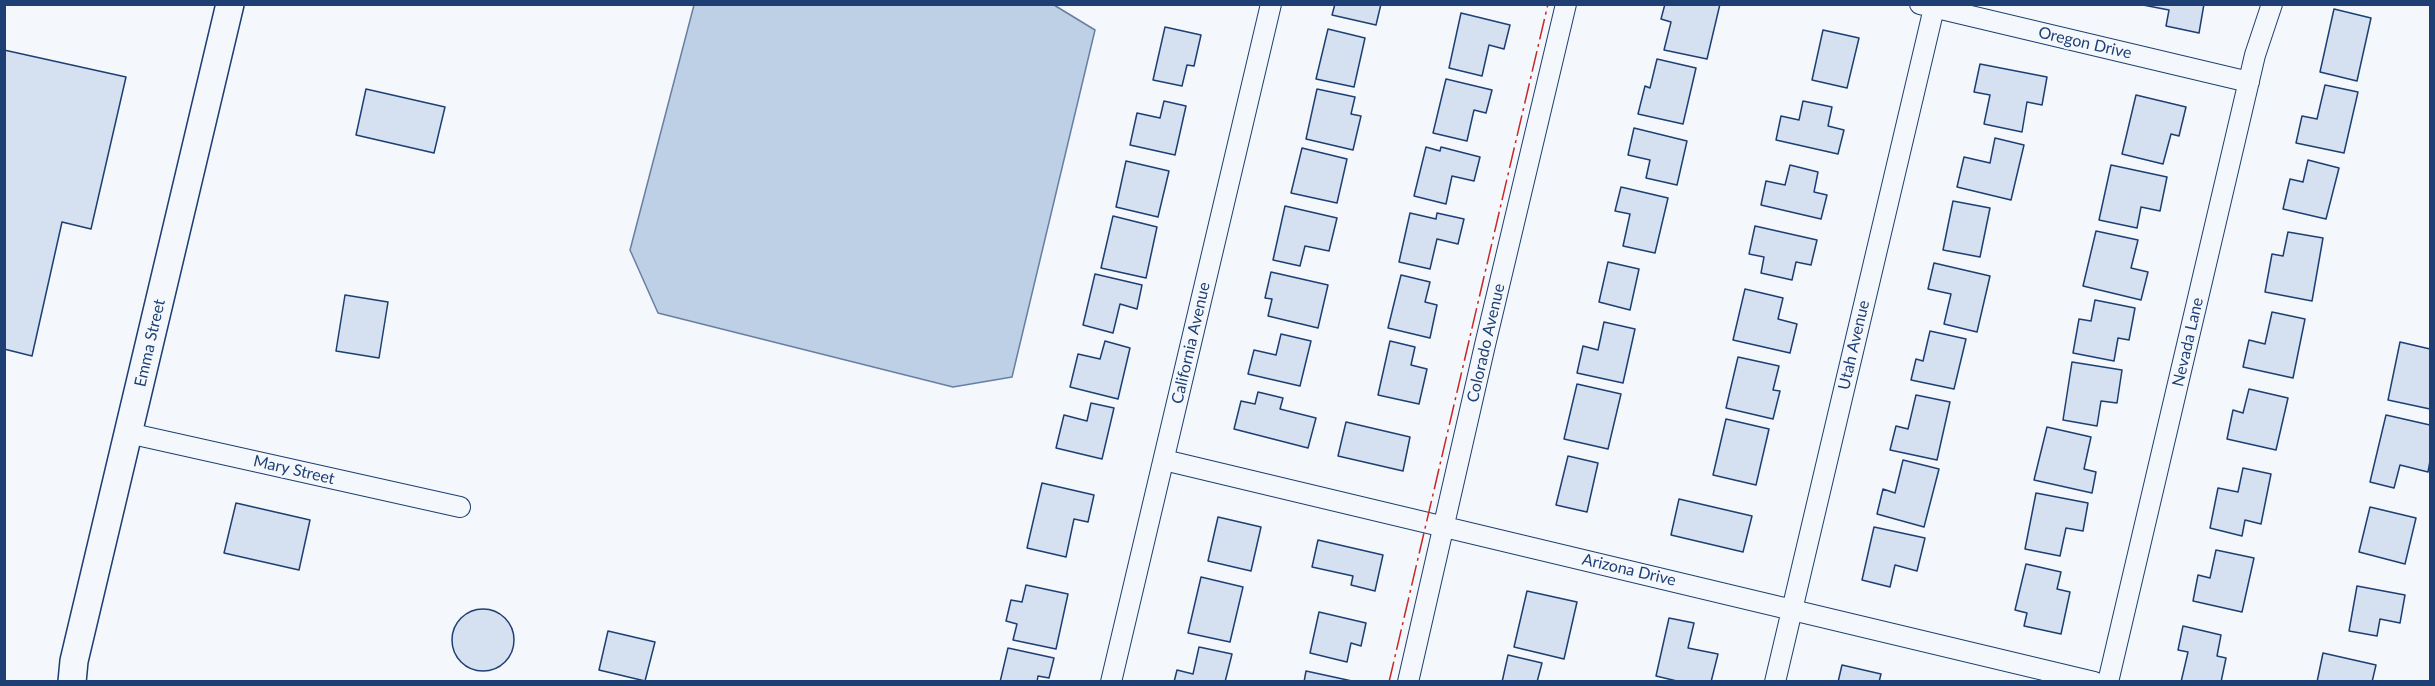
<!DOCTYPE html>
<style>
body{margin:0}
#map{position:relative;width:2435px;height:686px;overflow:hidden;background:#f4f7fb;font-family:Lato,sans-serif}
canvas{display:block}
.frame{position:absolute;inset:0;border:6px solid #1d3f73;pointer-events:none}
</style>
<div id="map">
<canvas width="2435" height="686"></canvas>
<div class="frame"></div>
</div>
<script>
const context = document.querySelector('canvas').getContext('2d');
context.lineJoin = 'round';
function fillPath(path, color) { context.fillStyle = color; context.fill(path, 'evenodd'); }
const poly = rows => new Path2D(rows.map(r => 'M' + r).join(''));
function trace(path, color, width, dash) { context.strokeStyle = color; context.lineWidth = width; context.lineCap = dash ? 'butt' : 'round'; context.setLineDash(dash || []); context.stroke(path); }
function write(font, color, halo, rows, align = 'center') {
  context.font = font + ' Lato,sans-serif'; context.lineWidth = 4.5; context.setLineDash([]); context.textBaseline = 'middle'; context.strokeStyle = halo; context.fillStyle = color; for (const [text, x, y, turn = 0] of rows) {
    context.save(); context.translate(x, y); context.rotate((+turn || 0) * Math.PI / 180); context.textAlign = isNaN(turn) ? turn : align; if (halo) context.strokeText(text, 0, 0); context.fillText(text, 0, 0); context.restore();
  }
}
const water = poly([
 [694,5,1054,5,1095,30,1012,377,953,387,658,313,630,250,694,5]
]);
fillPath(water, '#bed0e5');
trace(water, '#687fa3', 1.5);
const building = poly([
 [1335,4,1381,4,1376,25,1332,15,1335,4],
 [1665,4,1720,4,1707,59,1664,50,1671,22,1661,19,1665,4],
 [2204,4,2199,33,2166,26,2169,10,2143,5,2204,4],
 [2334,9,2371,18,2357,81,2320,72,2334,9],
 [1461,13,1510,25,1504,49,1489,45,1482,76,1449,68,1461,13],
 [1165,27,1201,35,1194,66,1187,65,1182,86,1153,80,1165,27],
 [1328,29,1365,38,1354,87,1316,79,1328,29],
 [1823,30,1859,38,1847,88,1812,80,1823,30],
 [4,50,126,77,91,229,62,222,32,356,4,349,4,50],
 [1657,59,1696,68,1683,124,1638,114,1645,86,1650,88,1657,59],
 [1980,64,2047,77,2042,105,2027,102,2022,132,1984,124,1990,95,1974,92,1980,64],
 [1446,79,1492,90,1486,113,1474,110,1467,141,1433,133,1446,79],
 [2325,85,2358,92,2344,153,2296,143,2302,116,2317,119,2325,85],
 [366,89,445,107,434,153,356,135,366,89],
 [1317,89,1355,97,1351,114,1361,116,1353,150,1306,139,1317,89],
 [2136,95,2186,107,2179,136,2171,134,2163,164,2122,154,2136,95],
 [1164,101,1186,106,1175,155,1130,145,1137,113,1160,118,1164,101],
 [1803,101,1832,107,1828,126,1844,130,1838,154,1776,140,1781,116,1799,120,1803,101],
 [1634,128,1687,141,1677,185,1646,178,1650,160,1628,155,1634,128],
 [1995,138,2024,145,2011,200,1957,187,1964,157,1990,163,1995,138],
 [1426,147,1440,151,1441,147,1480,157,1474,181,1452,176,1446,204,1414,196,1426,147],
 [1302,148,1347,159,1337,203,1291,193,1302,148],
 [2308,160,2339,168,2326,219,2283,209,2290,179,2303,182,2308,160],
 [1126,161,1169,171,1158,217,1116,207,1126,161],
 [1790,165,1818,172,1814,192,1827,195,1821,219,1761,205,1766,181,1785,185,1790,165],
 [2111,165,2167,177,2160,211,2141,207,2137,228,2099,220,2111,165],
 [1621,187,1668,198,1655,253,1623,246,1630,214,1615,211,1621,187],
 [1953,201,1990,208,1980,257,1943,250,1953,201],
 [1285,206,1337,218,1329,251,1305,246,1300,266,1273,260,1285,206],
 [1410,213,1436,219,1437,213,1464,219,1458,244,1437,239,1430,269,1399,262,1410,213],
 [1113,216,1157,227,1146,278,1101,268,1113,216],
 [1755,226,1817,240,1811,265,1796,262,1792,280,1761,273,1764,257,1749,254,1755,226],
 [2096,231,2138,240,2131,268,2148,272,2141,300,2083,286,2096,231],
 [2288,232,2323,238,2312,301,2265,292,2272,254,2283,256,2288,232],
 [1608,262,1639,269,1630,310,1599,302,1608,262],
 [1934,263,1990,276,1977,332,1944,324,1951,294,1928,289,1934,263],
 [1271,272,1328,285,1318,328,1268,316,1272,299,1265,298,1271,272],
 [1095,274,1142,285,1137,309,1120,304,1113,333,1083,325,1095,274],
 [1401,275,1430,282,1425,302,1437,305,1430,338,1388,328,1401,275],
 [1745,289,1783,298,1778,319,1797,324,1790,353,1733,340,1745,289],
 [345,295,388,302,379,358,336,351,345,295],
 [2095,300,2135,308,2129,340,2118,338,2114,361,2073,353,2079,319,2091,321,2095,300],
 [2272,312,2305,319,2293,378,2243,367,2249,340,2265,344,2272,312],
 [1604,322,1635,329,1623,383,1577,373,1583,346,1598,350,1604,322],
 [1930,331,1966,339,1954,389,1911,380,1916,359,1923,361,1930,331],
 [1281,334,1311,341,1300,386,1248,374,1254,350,1276,355,1281,334],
 [1105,341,1130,348,1118,399,1070,387,1078,354,1100,359,1105,341],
 [1390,341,1415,347,1411,365,1427,369,1419,404,1378,395,1390,341],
 [2400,342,2430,349,2430,409,2388,400,2400,342],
 [1738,357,1779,366,1773,390,1780,391,1773,419,1726,408,1738,357],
 [2072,362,2122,370,2117,403,2101,401,2097,426,2063,420,2072,362],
 [1577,384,1621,394,1608,449,1564,439,1577,384],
 [2249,389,2288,398,2276,450,2227,439,2233,410,2243,413,2249,389],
 [1258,392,1283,398,1280,409,1316,418,1308,448,1234,429,1241,401,1255,404,1258,392],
 [1916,395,1950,402,1937,460,1890,450,1896,426,1908,429,1916,395],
 [1091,403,1114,408,1102,459,1056,448,1064,415,1087,421,1091,403],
 [2386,415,2430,425,2430,461,2428,472,2400,465,2394,488,2370,482,2386,415],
 [1726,419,1769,429,1756,485,1713,475,1726,419],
 [1346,422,1410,437,1403,471,1338,456,1346,422],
 [2047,427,2091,437,2084,469,2096,472,2092,493,2034,480,2047,427],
 [1568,456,1598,463,1587,512,1556,505,1568,456],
 [1903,460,1939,469,1924,527,1877,514,1883,489,1895,493,1903,460],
 [2243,468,2271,474,2261,524,2245,520,2242,536,2210,528,2218,488,2238,492,2243,468],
 [1042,483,1094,495,1088,522,1074,519,1066,557,1027,548,1042,483],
 [2036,493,2088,503,2083,531,2066,528,2060,556,2025,549,2036,493],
 [1679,499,1752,516,1743,552,1671,535,1679,499],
 [236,503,310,520,299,570,224,553,236,503],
 [2370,507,2416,518,2405,564,2359,552,2370,507],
 [1218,517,1261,527,1251,571,1208,561,1218,517],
 [1874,527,1925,538,1917,571,1895,565,1890,587,1862,580,1874,527],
 [1318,540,1383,555,1375,591,1351,585,1353,576,1312,567,1318,540],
 [2216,550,2254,558,2242,612,2193,601,2198,575,2210,578,2216,550],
 [2026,564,2061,572,2057,589,2070,592,2061,634,2024,626,2027,613,2015,610,2026,564],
 [1201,577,1243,587,1230,642,1188,633,1201,577],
 [1026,585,1068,594,1056,649,1013,640,1017,624,1006,621,1011,600,1022,602,1026,585],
 [2357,586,2405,595,2400,623,2380,619,2377,636,2349,631,2357,586],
 [1527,591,1577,602,1564,659,1514,647,1527,591],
 '452 640a31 31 0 1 1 62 0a31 31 0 1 1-62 0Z',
 [1319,612,1366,623,1361,646,1351,643,1347,662,1310,653,1319,612],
 [1669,618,1694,623,1688,648,1718,654,1711,682,1681,682,1656,676,1669,618],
 [2183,626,2221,635,2217,656,2226,658,2221,682,2181,682,2188,652,2178,650,2183,626],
 [608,631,655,642,645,681,599,670,608,631],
 [1199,647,1232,654,1225,682,1174,682,1177,670,1193,674,1199,647],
 [1008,648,1054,658,1049,678,1038,676,1037,682,1000,682,1008,648],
 [2323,653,2376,665,2372,682,2317,682,2323,653],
 [1508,655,1542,663,1537,682,1502,682,1508,655],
 [1842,665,1881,674,1879,682,1838,682,1842,665],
 [1306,671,1352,681,1352,682,1304,682,1306,671]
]);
fillPath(building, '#d5e0f0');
trace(building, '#1d3f73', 1.5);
const street = poly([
 [1920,4,2249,82],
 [128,433,460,507],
 [1164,460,2094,682],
 [1111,682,1271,4],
 [1408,682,1485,345,1566,4],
 [1775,682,1934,8],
 [2108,682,2255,55,2272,4]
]);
const secondary = poly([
 [72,682,74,661,230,4]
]);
trace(street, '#1d3f73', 22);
trace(secondary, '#1d3f73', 30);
trace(street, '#f4f7fb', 20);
trace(secondary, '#f4f7fb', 27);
trace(poly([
 [1389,682,1548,4]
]), '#c62828', 1.5, [21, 4.5, 3, 4.5]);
write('16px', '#1d3f73', '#f4f7fb', [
 ["Oregon Drive",2085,43,13],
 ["Nevada Lane",2188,342,-77],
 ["Emma Street",150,343,-77],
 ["California Avenue",1191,343,-77],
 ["Colorado Avenue",1486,343,-77],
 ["Utah Avenue",1854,345,-77],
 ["Mary Street",294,470,13],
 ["Arizona Drive",1629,570,13]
]);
</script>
